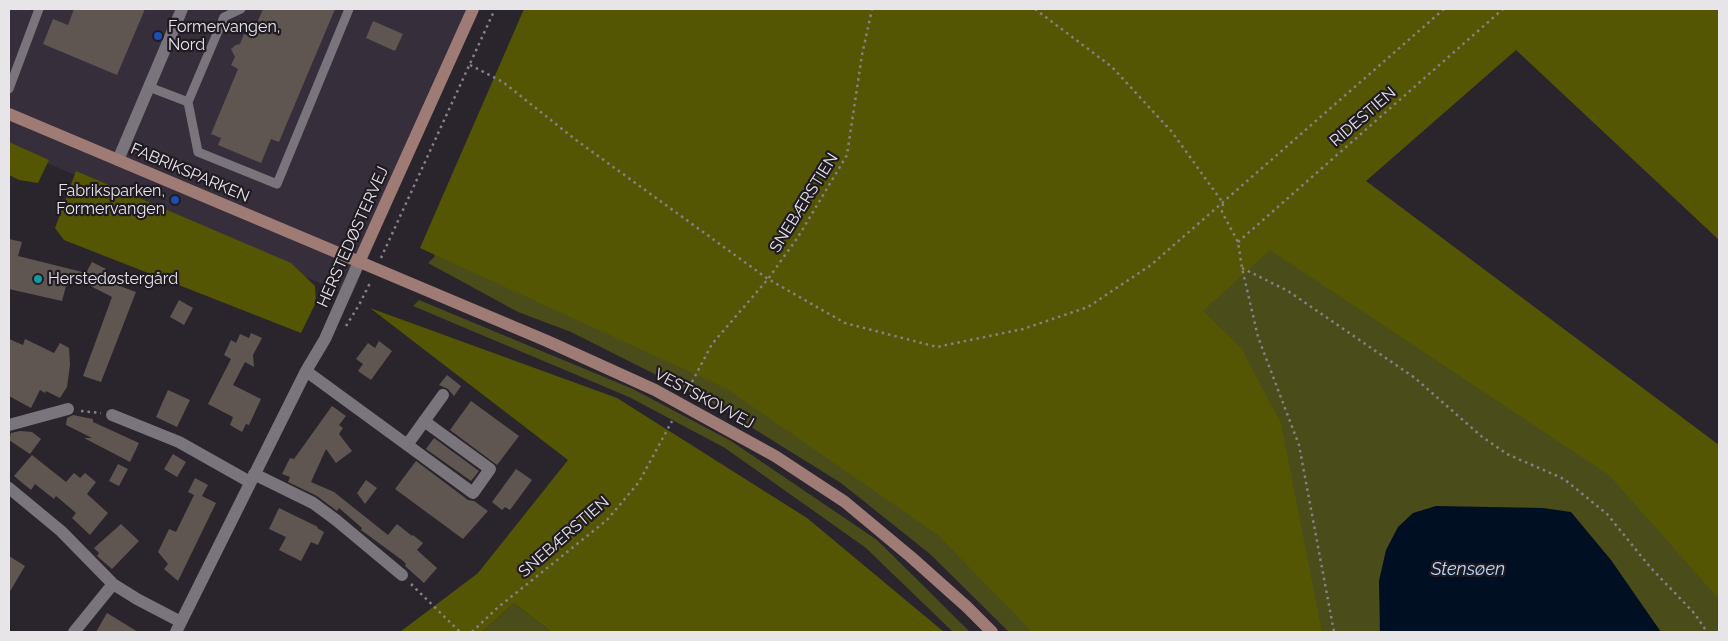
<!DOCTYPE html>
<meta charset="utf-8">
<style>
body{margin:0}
#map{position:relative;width:1728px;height:641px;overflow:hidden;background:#2a252c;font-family:Raleway,sans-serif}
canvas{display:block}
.frame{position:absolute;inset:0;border:10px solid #e8e5e9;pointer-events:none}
</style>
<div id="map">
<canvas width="1728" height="641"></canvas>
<div class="frame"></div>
</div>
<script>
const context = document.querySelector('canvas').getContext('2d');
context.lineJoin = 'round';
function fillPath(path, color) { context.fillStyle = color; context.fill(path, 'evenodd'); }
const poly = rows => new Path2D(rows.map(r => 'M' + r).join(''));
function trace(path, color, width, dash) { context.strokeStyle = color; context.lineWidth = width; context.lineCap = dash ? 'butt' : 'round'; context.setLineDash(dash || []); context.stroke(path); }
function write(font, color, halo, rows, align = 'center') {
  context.font = font + ' Raleway,sans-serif'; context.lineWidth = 4.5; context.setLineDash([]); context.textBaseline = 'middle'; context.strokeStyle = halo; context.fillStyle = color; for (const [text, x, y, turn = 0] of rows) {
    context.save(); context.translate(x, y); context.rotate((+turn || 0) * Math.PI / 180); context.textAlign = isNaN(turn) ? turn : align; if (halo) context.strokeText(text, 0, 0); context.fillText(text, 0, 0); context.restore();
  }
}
fillPath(poly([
 [9,9,477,9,351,297,80,177,9,147]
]), '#362e3a');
fillPath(poly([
 [1273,184,1719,533,1719,632,1009,632,930,554,841,483,714,404,571,332,518,312,428,263,435,256,431,249],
 [419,300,633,389,731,441,877,540,970,632,953,632,866,548,725,448,629,397,413,306],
 [514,603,551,632,482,632]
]), '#4a4c1a');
fillPath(poly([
 [524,9,1719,9,1719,240,1516,50,1366,181,1719,445,1719,599,1609,475,1270,250,1203,311,1241,348,1281,423,1322,632,1032,632,938,535,727,389,420,248],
 [9,142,49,160,38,183,19,180,9,175],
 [76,171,291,263,315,286,316,302,301,333,64,240,55,228],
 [370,308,617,398,807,518,944,632,551,632,514,603,482,632,400,632,478,573,568,460]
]), '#545603');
fillPath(poly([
 [1436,506,1543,508,1571,512,1611,560,1661,632,1380,632,1379,581,1386,550,1398,527,1413,513]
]), '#000f22');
fillPath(poly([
 [74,9,145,9,117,75,43,44,53,19,68,25],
 [263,9,335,9,279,142,271,139,261,163,218,145,221,138,211,134,238,69,231,65,235,57,231,49,236,45,240,44,244,34,251,37],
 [373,21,403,34,395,51,366,38],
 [9,239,22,242,18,256,86,273,92,262,106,269,101,279,136,292,101,382,83,376,112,297,69,275,62,301,9,289],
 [179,300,193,308,184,325,170,317],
 [251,333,262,338,253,355,254,367,245,362,233,385,261,399,249,425,246,424,242,432,230,425,233,417,208,404,231,359,224,355,231,340,236,343,240,334,249,338],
 [9,339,23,345,25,339,54,353,60,343,69,348,70,365,67,387,60,398,46,391,45,393,40,390,31,408,9,396],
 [379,341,392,351,371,380,358,371,363,364,356,359,368,343,375,348],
 [447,375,461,386,454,396,448,389,439,385],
 [168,390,190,400,177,427,156,417],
 [471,401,519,436,497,465,450,430],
 [332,406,346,416,339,425,343,428,339,434,352,451,336,463,326,449,311,482,334,492,388,535,397,524,412,536,413,535,423,543,417,550,437,568,424,583,405,566,406,564,402,560,361,530,362,528,339,508,337,511,317,496,288,482,290,477,282,474,290,458,294,459],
 [73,415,93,419,93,422,139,443,130,462,84,438,92,438,66,425,67,418],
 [20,431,32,432,41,439,30,454,9,440,11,433],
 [434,438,479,471,471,481,426,449],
 [173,454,186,462,177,477,164,469],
 [32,455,66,482,74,473,80,478,85,473,96,482,87,494,108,513,90,535,72,518,76,513,56,496,54,499,35,484,31,490,14,476],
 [416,461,468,500,474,501,488,511,463,539,395,489],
 [118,464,128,469,119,486,109,481],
 [516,469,532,480,510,510,505,507,502,510,492,502],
 [195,478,208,485,202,496,216,503,178,581,164,569,168,564,158,552,169,529,176,532,194,495,188,492],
 [366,480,377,488,365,504,357,493],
 [279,508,318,527,317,528,324,532,318,545,311,542,301,561,279,550,286,537,269,529],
 [121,524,139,541,112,569,97,556,99,553,94,548],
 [9,556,25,566,9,593],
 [107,613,138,632,96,632]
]), '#605651');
trace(poly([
 [1035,9,1112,67,1172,132,1223,203,1222,212,1238,242,1242,268,1258,337,1299,445,1334,632],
 [470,65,503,82,576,140,768,279,845,323,937,347,1023,329,1088,307,1151,265,1444,9],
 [1238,242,1503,9],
 [381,258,495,9],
 [1242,268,1288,291,1415,378,1481,436,1507,454,1564,479,1607,514,1650,567,1695,614,1707,632],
 [330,291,333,283,336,281],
 [346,326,359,305,371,281],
 [692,382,712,344,768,279,798,237,847,155,862,55,872,9],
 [81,411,101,413],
 [411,584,460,632],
 [472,632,496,609,607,520,639,482,672,421]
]), '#858186', 2.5, [2.5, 4]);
trace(poly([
 [241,9,224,17,188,102,198,152,277,184,349,9],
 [149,87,188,102],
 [9,89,39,9]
]), '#7a747c', 9);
trace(poly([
 [118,160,182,9],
 [306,371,473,493,490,469,424,421],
 [112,415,179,442,250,482],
 [9,425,68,409],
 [407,445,443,395],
 [254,474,313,503,336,520,402,575],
 [9,488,61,531,113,584,137,599,181,622],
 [74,632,113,584],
 [176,632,306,371,325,339,359,262]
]), '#7a747c', 12);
trace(poly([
 [9,114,547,341,655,390,775,456,845,502,911,557,967,607,992,632],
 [359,262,473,9]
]), '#9f7b75', 12);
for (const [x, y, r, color] of [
 [158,36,5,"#1a4fb4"],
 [175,200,5,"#1a4fb4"],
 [38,279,5,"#0f9aa8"]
]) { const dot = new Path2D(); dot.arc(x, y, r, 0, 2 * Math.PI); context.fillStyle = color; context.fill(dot); trace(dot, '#201b22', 2); }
write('16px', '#e8e5e9', '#201b22', [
 ["Formervangen,",168,27],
 ["Nord",168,45],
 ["Fabriksparken,",165,191,"right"],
 ["Formervangen",165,209,"right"],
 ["Herstedøstergård",48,279]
], 'left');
write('16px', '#e8e5e9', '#201b22', [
 ["RIDESTIEN",1363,117,-41],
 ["FABRIKSPARKEN",190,173,23],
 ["SNEBÆRSTIEN",804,203,-58],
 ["HERSTEDØSTERVEJ",353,237,-66],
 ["VESTSKOVVEJ",704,399,28],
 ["SNEBÆRSTIEN",564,537,-41]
]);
write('italic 18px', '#b7dafb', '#201b22', [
 ["Stensøen",1468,570]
]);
</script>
